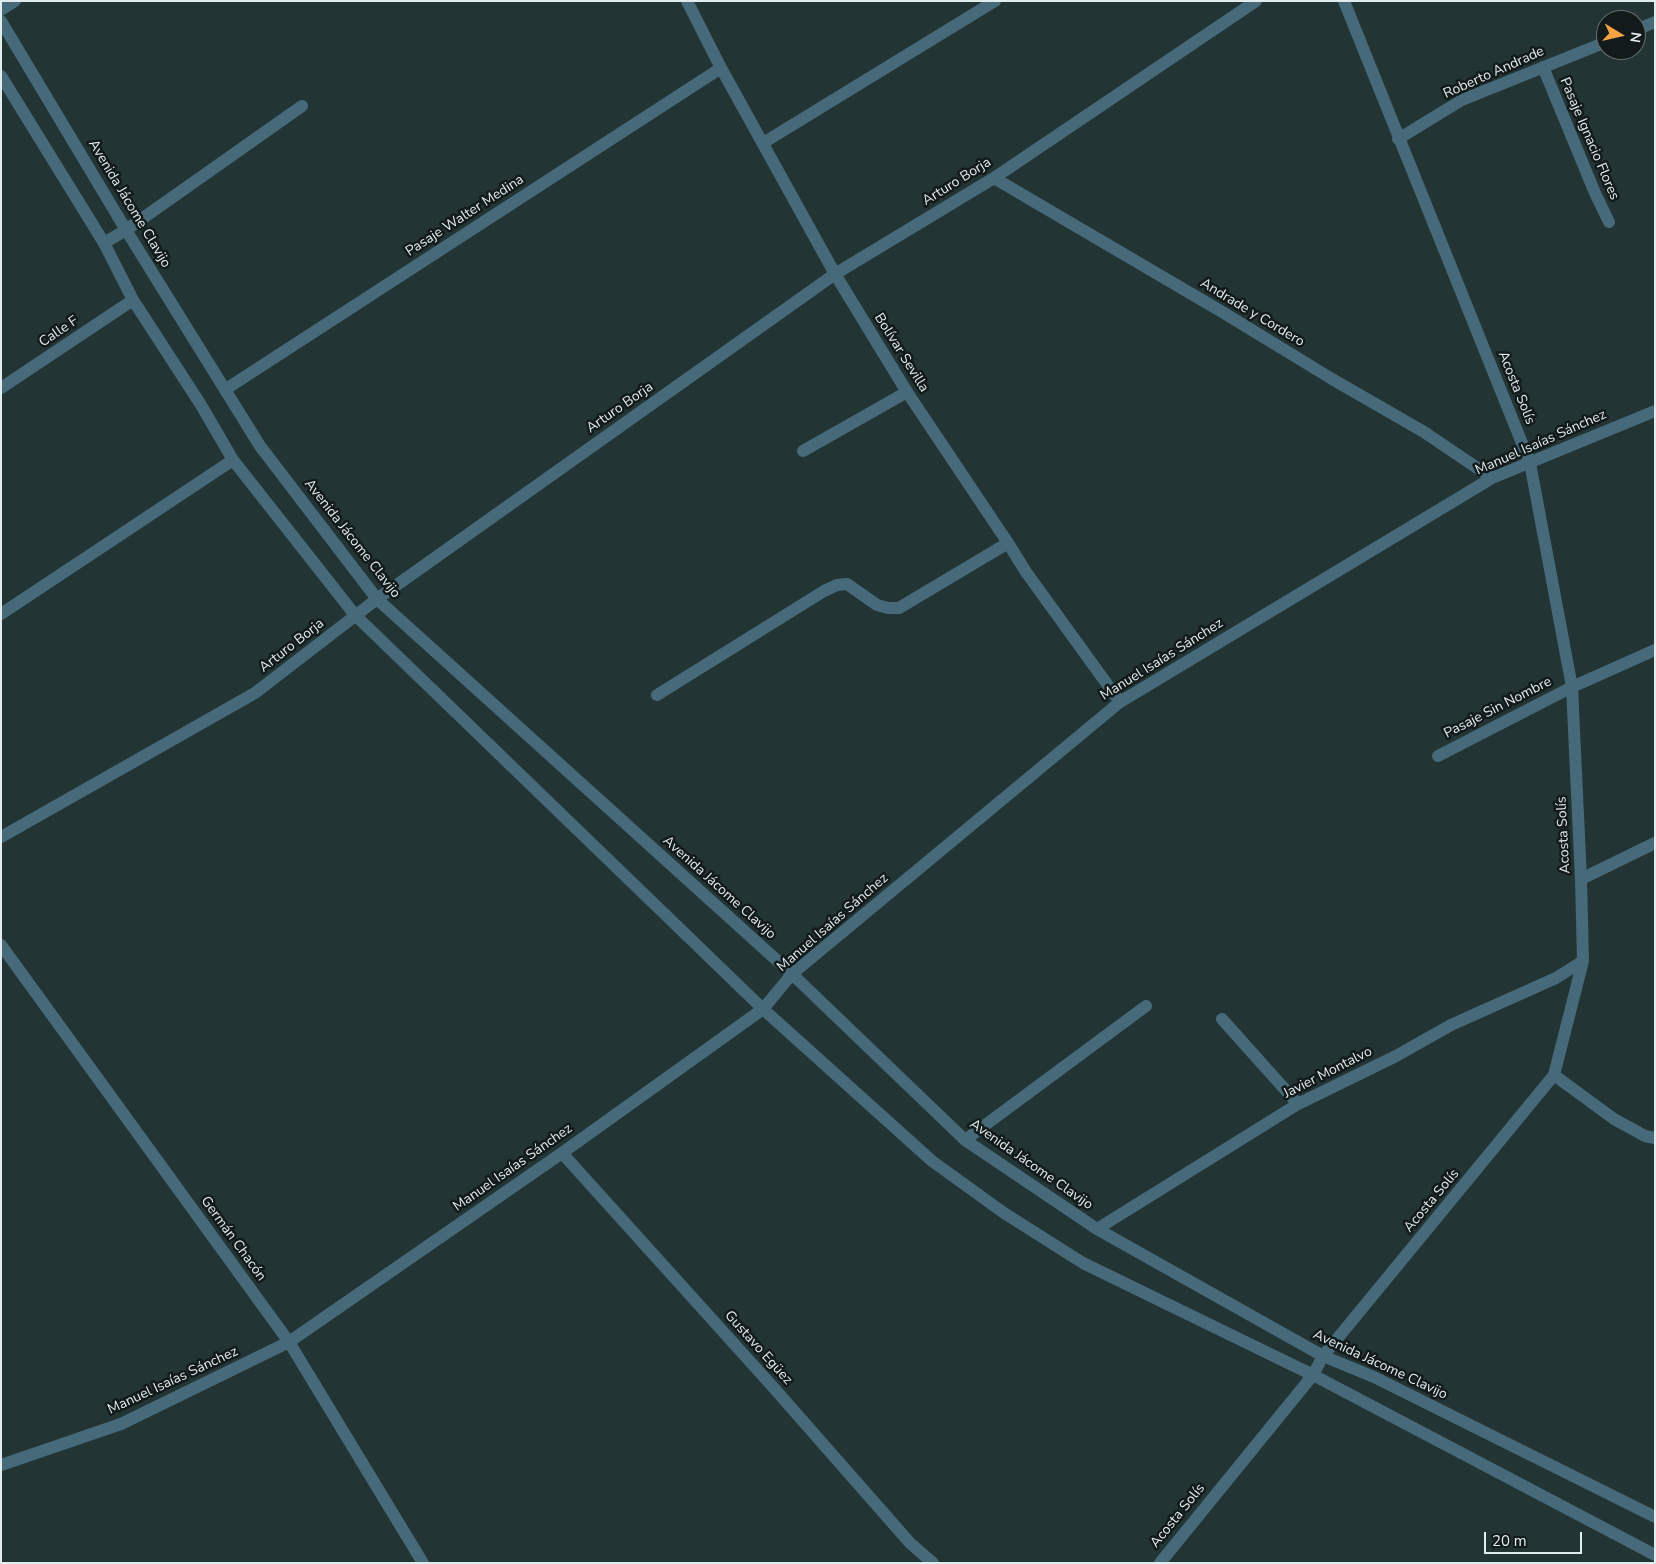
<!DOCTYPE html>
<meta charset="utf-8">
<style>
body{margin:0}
#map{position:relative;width:1656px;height:1564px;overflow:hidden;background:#233435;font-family:"Nunito Sans",sans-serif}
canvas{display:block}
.frame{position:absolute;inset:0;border:2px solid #e1ecec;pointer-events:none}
.north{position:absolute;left:1596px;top:10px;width:50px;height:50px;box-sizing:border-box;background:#121a1a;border:1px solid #656e6e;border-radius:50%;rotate:99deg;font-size:14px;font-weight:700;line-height:20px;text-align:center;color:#e1ecec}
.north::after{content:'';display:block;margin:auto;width:18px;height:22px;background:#f5a345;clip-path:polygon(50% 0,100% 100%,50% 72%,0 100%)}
.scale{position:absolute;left:1484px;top:1532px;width:98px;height:22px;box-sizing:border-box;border:2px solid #e1ecec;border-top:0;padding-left:6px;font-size:15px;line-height:18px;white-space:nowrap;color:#e1ecec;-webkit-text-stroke:4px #121a1a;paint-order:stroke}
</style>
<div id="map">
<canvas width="1656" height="1564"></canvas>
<div class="frame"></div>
<div class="north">N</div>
<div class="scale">20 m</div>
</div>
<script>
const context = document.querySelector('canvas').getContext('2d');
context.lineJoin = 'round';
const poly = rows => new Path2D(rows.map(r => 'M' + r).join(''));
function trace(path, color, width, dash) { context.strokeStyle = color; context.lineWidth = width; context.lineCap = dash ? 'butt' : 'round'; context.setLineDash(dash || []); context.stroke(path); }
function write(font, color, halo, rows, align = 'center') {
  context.font = font + ' "Nunito Sans",sans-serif'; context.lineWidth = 5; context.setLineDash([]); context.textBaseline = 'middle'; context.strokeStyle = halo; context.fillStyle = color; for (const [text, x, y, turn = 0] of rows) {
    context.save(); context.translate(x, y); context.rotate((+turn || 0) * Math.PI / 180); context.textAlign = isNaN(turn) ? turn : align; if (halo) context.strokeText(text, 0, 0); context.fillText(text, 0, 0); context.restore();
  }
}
trace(poly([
 [687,1,721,68,835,274,907,392,1008,543,1026,572,1120,702],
 [1,10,15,1],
 [1,21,126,230,260,446,377,599,792,974,965,1140,1097,1229,1323,1356,1374,1377,1655,1517],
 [1636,30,1655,22],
 [1543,67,1595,193,1609,222],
 [1,76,104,243,133,300,201,405,233,460,355,615,763,1009,932,1161,1004,1213,1083,1263,1313,1375,1655,1555],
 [1398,139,1462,100,1606,42],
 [763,143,995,1],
 [994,178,1224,313,1332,379,1424,432,1492,478],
 [104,243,126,230,302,106],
 [1,388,133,300],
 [226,389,721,68],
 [803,451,907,392],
 [1,614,233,460],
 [657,695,824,591,837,585,847,584,877,605,888,608,899,608,1008,543],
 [1438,756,1572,687,1655,650],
 [1,837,255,693,377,599,835,274,994,178,1256,1],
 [1581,879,1655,843],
 [1,945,289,1342,423,1563],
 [1222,1019,1298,1104],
 [1554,1075,1614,1119,1645,1136,1655,1138],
 [965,1140,1146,1006],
 [562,1153,773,1387,910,1543,933,1563],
 [1097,1229,1298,1104,1396,1056,1451,1025,1556,978,1583,961],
 [1,1465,121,1424,289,1342,562,1153,763,1009,792,974,1120,702,1492,478,1655,411],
 [1160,1563,1313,1375,1323,1356,1554,1075,1583,961,1581,879,1572,687,1530,463,1344,1]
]), '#466a79', 12);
write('14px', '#e1ecec', '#121a1a', [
 ["Roberto Andrade",1494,73,-24],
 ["Pasaje Ignacio Flores",1589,139,67],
 ["Arturo Borja",957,182,-32],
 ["Avenida Jácome Clavijo",129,204,59],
 ["Pasaje Walter Medina",465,216,-33],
 ["Andrade y Cordero",1252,313,31],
 ["Calle F",59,332,-34],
 ["Bolívar Sevilla",901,353,58],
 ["Acosta Solís",1516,388,68],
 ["Arturo Borja",620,408,-35],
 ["Manuel Isaías Sánchez",1541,443,-24],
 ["Avenida Jácome Clavijo",352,539,52],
 ["Arturo Borja",292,646,-38],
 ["Manuel Isaías Sánchez",1162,660,-32],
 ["Pasaje Sin Nombre",1498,708,-27],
 ["Acosta Solís",1564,835,-93],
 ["Avenida Jácome Clavijo",719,888,42],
 ["Manuel Isaías Sánchez",833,923,-41],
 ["Javier Montalvo",1328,1073,-27],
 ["Avenida Jácome Clavijo",1031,1165,35],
 ["Manuel Isaías Sánchez",513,1168,-35],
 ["Acosta Solís",1432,1201,-50],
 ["Germán Chacón",233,1239,54],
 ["Gustavo Egüez",758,1348,48],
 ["Avenida Jácome Clavijo",1380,1365,25],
 ["Manuel Isaías Sánchez",173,1381,-25],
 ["Acosta Solís",1178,1516,-51]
]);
</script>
